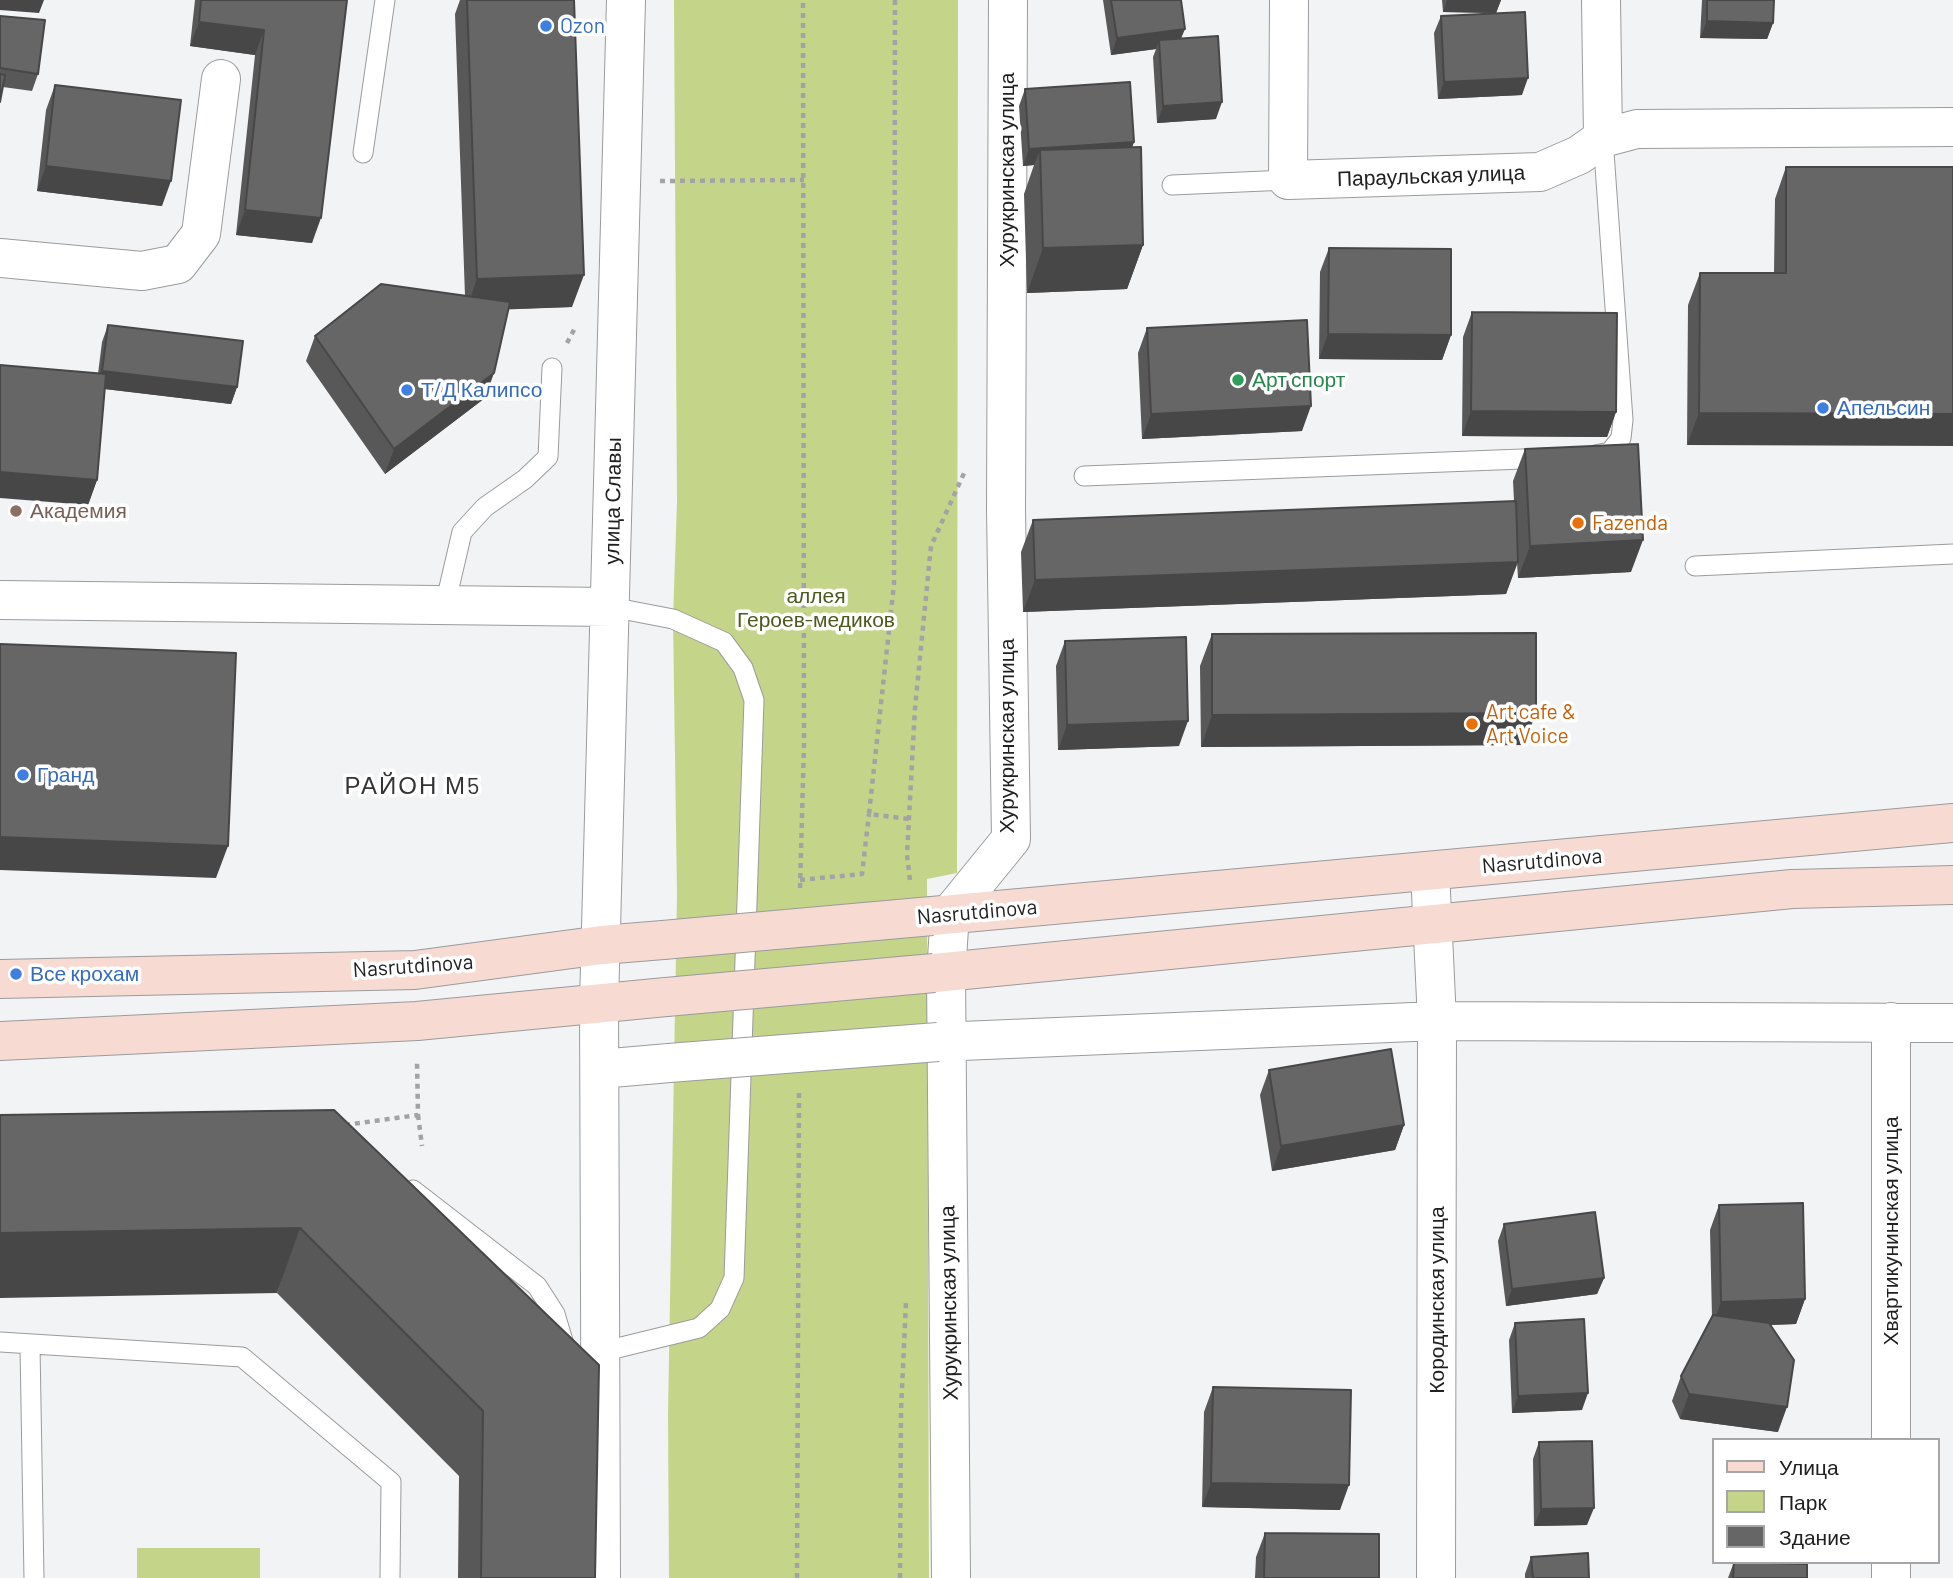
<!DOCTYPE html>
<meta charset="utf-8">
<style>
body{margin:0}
#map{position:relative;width:1953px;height:1578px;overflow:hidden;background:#f2f3f5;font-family:Barlow,sans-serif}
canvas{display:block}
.legend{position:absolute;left:1712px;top:1438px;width:228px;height:126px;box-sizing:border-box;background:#fff;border:2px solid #a6a6a6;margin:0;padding:9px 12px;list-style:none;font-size:21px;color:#202021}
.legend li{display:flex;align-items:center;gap:14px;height:35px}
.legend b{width:35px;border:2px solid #a6a6a6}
</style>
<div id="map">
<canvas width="1953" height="1578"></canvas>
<ul class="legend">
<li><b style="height:9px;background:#f7dad1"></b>Улица</li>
<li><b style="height:19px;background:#c4d589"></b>Парк</li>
<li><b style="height:19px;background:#676667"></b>Здание</li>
</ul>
</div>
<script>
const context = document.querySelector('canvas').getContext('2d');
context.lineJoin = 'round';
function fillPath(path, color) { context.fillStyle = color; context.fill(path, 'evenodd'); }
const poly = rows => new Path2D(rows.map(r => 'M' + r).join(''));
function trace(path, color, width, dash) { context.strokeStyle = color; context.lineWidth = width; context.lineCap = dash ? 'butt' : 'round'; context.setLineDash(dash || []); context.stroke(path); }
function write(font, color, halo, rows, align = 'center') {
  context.font = font + ' Barlow,sans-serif'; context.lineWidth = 7; context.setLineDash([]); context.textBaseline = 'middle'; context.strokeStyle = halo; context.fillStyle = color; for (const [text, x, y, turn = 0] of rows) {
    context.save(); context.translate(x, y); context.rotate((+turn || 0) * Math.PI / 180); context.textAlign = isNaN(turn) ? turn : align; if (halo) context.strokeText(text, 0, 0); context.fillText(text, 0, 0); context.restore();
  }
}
fillPath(poly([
 [674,0,958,0,957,873,927,879,929,1578,669,1578,668,1415,677,894,673,619,677,502],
 [137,1548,260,1548,260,1578,137,1578]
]), '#c4d589');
const service = poly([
 [363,153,385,0],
 [1172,185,1288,180],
 [1595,455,1610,452,1621,438,1623,420,1603,138],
 [1084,476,1548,458],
 [1695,566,1953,554],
 [445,605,462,532,485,507,525,479,548,457,552,368],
 [413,1190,537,1286,555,1314,566,1351],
 [0,1342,242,1357,391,1482,390,1578],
 [30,1346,34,1578],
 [601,1352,699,1328,720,1309,734,1278,754,700,743,668,724,642,673,619,611,607]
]);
const minor = poly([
 [1289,0,1288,180,1540,172,1579,155,1603,138,1637,129,1953,127],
 [1601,0,1603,138],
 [0,258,142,271,178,264,201,234,221,79],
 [0,600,611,607],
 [1430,871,1437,1021,1436,1578],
 [938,1042,1437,1021,1953,1023],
 [600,1069,669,1063],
 [1891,1440,1891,1022],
 [601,1578,599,1003,626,0],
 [951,1578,946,972,950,914,1011,839,1006,509,1008,0],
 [1891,1578,1891,1562]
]);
const secondary = poly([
 [932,916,1953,823],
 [934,973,1792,889,1953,885],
 [0,979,415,970,602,945,663,940],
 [0,1041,417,1021,666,997]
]);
trace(service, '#9a9b9c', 21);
trace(minor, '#9a9b9c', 40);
trace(secondary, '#9a9b9c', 40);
trace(poly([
 [895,0,894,584,869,814,909,819],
 [660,181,804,180],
 [567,343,576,326],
 [800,880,862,874,869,814],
 [910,880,907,855,915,708,931,546,965,471],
 [800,888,804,745,803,0],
 [418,1115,422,1146],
 [345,1125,418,1115,417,1061],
 [797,1578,799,1093],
 [900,1578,901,1410,906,1302]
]), '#a3a3a5', 4.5, [5, 5]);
trace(service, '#fff', 19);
trace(minor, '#fff', 38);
trace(secondary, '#f7dad1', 38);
const minorBridge = poly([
 [669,1063,938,1042]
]);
const secondaryBridge = poly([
 [663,940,932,916],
 [666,997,934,973]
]);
trace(minorBridge, '#9a9b9c', 40, []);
trace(secondaryBridge, '#9a9b9c', 40, []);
trace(minorBridge, '#fff', 38);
trace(secondaryBridge, '#f7dad1', 38);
fillPath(poly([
 [195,0,347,0,312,243,236,235,255,55,190,46],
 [460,0,574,0,572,307,508,309,485,398,385,474,306,361,315,336,465,296,455,14],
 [1103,0,1181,0,1181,38,1216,119,1157,123,1153,57,1156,49,1111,55],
 [1442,0,1501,0,1496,13,1443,12],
 [1702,0,1774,0,1773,23,1767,39,1700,38],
 [0,16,38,74,32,91,3,87,0,102],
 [1441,16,1522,95,1438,99,1434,33],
 [55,85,162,206,37,191,46,110],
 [1025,89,1134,142,1132,147,1143,245,1127,289,1027,293,1024,194,1034,165,1023,166,1019,106],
 [1786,167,1953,167,1687,445,1688,305,1700,273,1774,273,1775,199],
 [1329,248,1451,335,1442,360,1319,359,1320,272],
 [1472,312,1616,412,1607,437,1462,436,1463,337],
 [108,325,237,387,231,404,105,389,97,480,88,505,98,374,102,342],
 [1147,328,1302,431,1142,439,1138,353],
 [1525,449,1631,572,1518,578,1517,562,1506,594,1023,612,1021,552,1033,520,1514,501,1513,481],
 [1212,634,1524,745,1201,747,1200,666],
 [1065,641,1179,746,1058,750,1056,666],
 [1269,1070,1404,1125,1395,1150,1272,1171,1260,1095],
 [334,1110,595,1578,458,1578,459,1476,277,1293],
 [1719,1205,1805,1299,1796,1324,1770,1325,1778,1432,1680,1419,1672,1401,1681,1376,1712,1318,1710,1230],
 [1504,1224,1604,1278,1597,1294,1506,1306,1498,1241],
 [1515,1323,1582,1410,1512,1413,1509,1340],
 [1213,1387,1340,1510,1202,1507,1204,1412],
 [1539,1442,1587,1525,1534,1526,1533,1459],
 [1265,1533,1379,1578,1255,1578,1256,1557],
 [1531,1557,1589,1578,1525,1578,1525,1574],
 [1734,1562,1807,1578,1728,1578]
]), '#595859');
fillPath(poly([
 [0,0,44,0,39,13,0,10],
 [1447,0,1501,0,1496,13,1443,12],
 [1707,21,1773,23,1767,39,1700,38],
 [199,22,264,30,255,55,190,46],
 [1185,29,1178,46,1159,40,1156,49,1111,55,1117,38],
 [1528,78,1522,95,1438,99,1444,82],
 [1222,102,1216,119,1157,123,1163,106],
 [1134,142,1128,159,1040,150,1034,165,1023,166,1029,149],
 [46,166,171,181,162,206,37,191],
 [245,210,321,218,312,243,236,235],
 [1143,245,1127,289,1027,293,1043,248],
 [584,275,572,307,466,311,477,279],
 [1328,334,1451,335,1442,360,1319,359],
 [102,371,237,387,231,404,96,388],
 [494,373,485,398,385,474,394,449],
 [1311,406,1302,431,1142,439,1151,414],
 [1471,411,1616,412,1607,437,1462,436],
 [1699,413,1953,414,1953,446,1687,445],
 [0,472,97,480,88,505,0,498],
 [1643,540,1631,572,1518,578,1530,546],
 [1518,562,1506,594,1023,612,1035,580],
 [1536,713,1524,745,1201,747,1212,715],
 [1188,721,1179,746,1058,750,1067,725],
 [0,837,228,846,216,878,0,870],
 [1404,1125,1395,1150,1272,1171,1281,1146],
 [300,1228,277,1293,0,1298,0,1233],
 [1604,1278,1597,1294,1506,1306,1512,1289],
 [1805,1299,1796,1324,1712,1327,1721,1302],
 [1588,1393,1582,1410,1512,1413,1518,1396],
 [1689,1394,1787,1407,1778,1432,1680,1419],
 [1211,1483,1349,1485,1340,1510,1202,1507],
 [1594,1508,1587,1525,1534,1526,1541,1509]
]), '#484748');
const building = poly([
 [201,0,347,0,321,218,245,210,264,30,199,22,201,0],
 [467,0,574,0,584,275,477,279,467,0],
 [1111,0,1181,0,1185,29,1117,38,1111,0],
 [1707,0,1774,0,1773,23,1707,21,1707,0],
 [1525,12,1528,78,1444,82,1441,16,1525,12],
 [0,16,45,20,38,74,0,68,0,16],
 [1218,36,1222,102,1163,106,1159,40,1218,36],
 [0,74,5,75,0,102,0,74],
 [1130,82,1134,142,1029,149,1025,89,1130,82],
 [55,85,181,100,171,181,46,166,55,85],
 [1141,147,1143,245,1043,248,1040,150,1141,147],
 [1786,167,1953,167,1953,414,1699,413,1700,273,1786,273,1786,167],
 [1329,248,1451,249,1451,335,1328,334,1329,248],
 [381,284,510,302,494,373,394,449,315,336,381,284],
 [1472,312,1617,313,1616,412,1471,411,1472,312],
 [1307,320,1311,406,1151,414,1147,328,1307,320],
 [108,325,243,341,237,387,102,371,108,325],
 [0,365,106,374,97,480,0,472,0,365],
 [1638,444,1643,540,1530,546,1525,449,1638,444],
 [1516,501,1518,562,1035,580,1033,520,1516,501],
 [1536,633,1536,713,1212,715,1212,634,1536,633],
 [1186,637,1188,721,1067,725,1065,641,1186,637],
 [0,644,236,653,228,846,0,837,0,644],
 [1391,1049,1404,1125,1281,1146,1269,1070,1391,1049],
 [334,1110,599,1365,595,1578,481,1578,483,1411,300,1228,0,1233,0,1115,334,1110],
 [1803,1203,1805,1299,1721,1302,1719,1205,1803,1203],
 [1595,1212,1604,1278,1512,1289,1504,1224,1595,1212],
 [1713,1315,1769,1323,1794,1360,1787,1407,1689,1394,1681,1376,1713,1315],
 [1584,1319,1588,1393,1518,1396,1515,1323,1584,1319],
 [1213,1387,1351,1390,1349,1485,1211,1483,1213,1387],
 [1592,1441,1594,1508,1541,1509,1539,1442,1592,1441],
 [1265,1533,1379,1534,1379,1578,1264,1578,1265,1533],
 [1588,1553,1589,1578,1533,1578,1531,1557,1588,1553],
 [1734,1562,1807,1564,1807,1578,1733,1578,1734,1562]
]);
fillPath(building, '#676667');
trace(building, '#484748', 2);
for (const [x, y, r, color] of [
 [546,26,7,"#3f7fe0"],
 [1238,380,7,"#2e9e5b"],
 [407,390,7,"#3f7fe0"],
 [1823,408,7,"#3f7fe0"],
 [16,511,7,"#8d6e63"],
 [1578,523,7,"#e8710a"],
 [1472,724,7,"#e8710a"],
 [23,775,7,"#3f7fe0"],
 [16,974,7,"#3f7fe0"]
]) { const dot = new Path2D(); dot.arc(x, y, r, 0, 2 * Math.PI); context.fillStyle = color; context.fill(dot); trace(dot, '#fff', 2.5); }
write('21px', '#366cbe', '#fff', [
 ["Ozon",560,26],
 ["Т/Д Калипсо",421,390],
 ["Апельсин",1837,408],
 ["Гранд",37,775],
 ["Все крохам",30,974]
], 'left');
write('21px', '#202021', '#fff', [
 ["Хурукринская улица",1007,170,-90],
 ["Параульская улица",1431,176,-2],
 ["улица Славы",613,501,-89],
 ["Хурукринская улица",1007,736,-90],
 ["Nasrutdinova",1542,861,-5],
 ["Nasrutdinova",977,912,-5],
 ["Nasrutdinova",413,966,-4],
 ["Хвартикунинская улица",1891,1231,-90],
 ["Кородинская улица",1437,1300,-90],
 ["Хурукринская улица",949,1303,-91]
]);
write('21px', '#27864d', '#fff', [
 ["Арт спорт",1252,380]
], 'left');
write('21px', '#785e54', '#fff', [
 ["Академия",30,511]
], 'left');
write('21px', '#c56008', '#fff', [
 ["Fazenda",1592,523],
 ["Art cafe &",1486,712],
 ["Art Voice",1486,736]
], 'left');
write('21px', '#4d591d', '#fff', [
 ["аллея",816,596],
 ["Героев-медиков",816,620]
]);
context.letterSpacing = '2px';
write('24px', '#343435', '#fff', [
 ["РАЙОН М5",413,786]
]);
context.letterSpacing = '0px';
</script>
